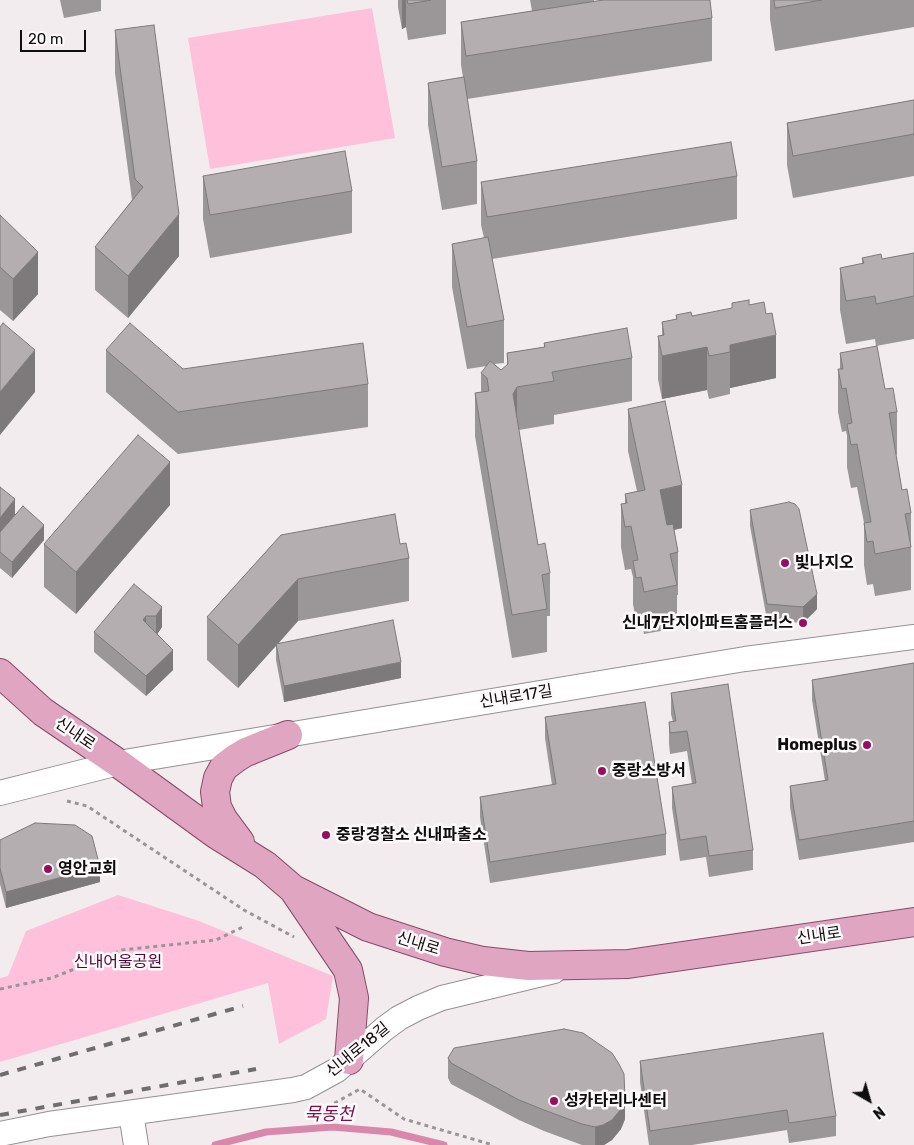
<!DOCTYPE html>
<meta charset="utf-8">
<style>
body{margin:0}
#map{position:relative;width:914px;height:1145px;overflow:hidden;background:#f2ecee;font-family:Rubik,sans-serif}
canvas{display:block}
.north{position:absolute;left:844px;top:1075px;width:50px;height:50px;-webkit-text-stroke:4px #fefafb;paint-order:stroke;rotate:142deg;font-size:14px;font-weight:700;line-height:20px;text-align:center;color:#0f0d0e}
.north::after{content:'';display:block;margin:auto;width:18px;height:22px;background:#0f0d0e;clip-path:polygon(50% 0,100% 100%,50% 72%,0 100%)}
.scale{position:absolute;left:20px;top:30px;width:66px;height:22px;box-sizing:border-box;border:2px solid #0f0d0e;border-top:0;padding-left:6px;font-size:15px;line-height:18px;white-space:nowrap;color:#0f0d0e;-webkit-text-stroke:4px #fefafb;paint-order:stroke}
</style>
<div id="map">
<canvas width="914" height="1145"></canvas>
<div class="north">N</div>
<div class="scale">20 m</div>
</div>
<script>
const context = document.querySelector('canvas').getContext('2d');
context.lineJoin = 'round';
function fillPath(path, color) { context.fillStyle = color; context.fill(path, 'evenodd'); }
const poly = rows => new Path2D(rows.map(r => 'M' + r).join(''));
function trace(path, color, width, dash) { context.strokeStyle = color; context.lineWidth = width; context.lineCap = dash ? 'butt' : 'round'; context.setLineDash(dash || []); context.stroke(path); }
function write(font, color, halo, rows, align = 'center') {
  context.font = font + ' Rubik,"Noto Sans KR",sans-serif'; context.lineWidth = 5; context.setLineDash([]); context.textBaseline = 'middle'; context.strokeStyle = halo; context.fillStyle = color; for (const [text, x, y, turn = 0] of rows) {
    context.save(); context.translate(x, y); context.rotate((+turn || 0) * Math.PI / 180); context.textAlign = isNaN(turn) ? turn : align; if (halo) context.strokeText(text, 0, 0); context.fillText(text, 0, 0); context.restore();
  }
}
fillPath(poly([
 [372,8,395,138,210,169,188,38],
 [118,895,199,921,333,976,326,1019,279,1044,268,983,0,1062,0,978,8,976,26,931]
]), '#fec0da');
trace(poly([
 [215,1145,266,1132,332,1127,391,1132,444,1145]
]), '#da87ac', 7);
const minor = poly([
 [0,793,118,763,745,659,914,637],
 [131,1113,136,1145],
 [0,1134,49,1124,293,1090,306,1087,337,1070,384,1029,399,1018,418,1008,442,998,554,971]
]);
const major = poly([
 [0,673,43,712,118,763,217,835,265,865,293,889,368,927,445,952,483,961,528,966,628,964,914,922],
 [240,842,223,819,217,807,215,792,218,778,224,767,236,758,246,752,288,735],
 [295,892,348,970,354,998,349,1060]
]);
trace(minor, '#969193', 26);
trace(major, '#894a68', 30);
trace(poly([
 [67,801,87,806,244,910,294,937],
 [0,989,52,978,122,950,216,940,243,927],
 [312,1111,322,1110,360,1089,404,1119,493,1145]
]), '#9a9697', 3, [4, 4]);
trace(minor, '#fff', 24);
trace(major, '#e0a6c1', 28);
trace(poly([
 [0,1075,243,1006],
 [0,1115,256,1069]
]), '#706d6e', 4, [9, 9]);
fillPath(poly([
 [60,0,101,0,101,11,64,18],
 [398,0,446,0,446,34,408,40,406,27,402,29,398,7],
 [530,0,594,0,594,1,712,18,712,61,467,99,477,161,477,204,442,210,428,125,428,83,463,77,461,65,461,22,532,11],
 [770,0,914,0,914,27,775,51,770,19],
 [115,30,179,256,128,318,95,290,95,247,132,200,115,73],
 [914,100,914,176,793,198,787,165,787,123],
 [203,176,352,191,352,233,210,258,203,219],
 [737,176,737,219,492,259,504,320,504,363,494,364,501,370,507,366,507,353,544,347,544,343,632,358,632,401,554,415,554,424,519,430,538,545,550,573,550,616,547,616,547,652,512,658,475,436,475,393,481,392,481,373,487,366,467,369,452,287,452,244,484,238,481,225,481,182],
 [0,215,38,294,13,321,0,310],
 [914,253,914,339,876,346,875,339,846,344,840,310,840,268,862,264,862,258,882,259],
 [732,303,749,305,776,378,730,388,730,394,709,399,707,390,662,399,658,379,658,336,662,335,662,322,676,319,676,315,692,316,732,309],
 [106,350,183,369,368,384,368,427,178,454,106,392],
 [840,353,885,389,897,412,897,454,896,455,902,490,911,513,911,590,875,596,873,584,867,585,864,565,864,523,857,487,851,488,847,467,847,436,846,431,842,432,838,412,838,369,840,369],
 [628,409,682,528,674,530,678,552,678,595,677,595,677,628,644,634,641,620,636,621,633,604,633,577,631,569,625,570,621,547,621,504,625,504,625,494,637,491,628,451],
 [0,487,15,515,44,540,12,578,0,568],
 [170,505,76,614,44,587,44,544],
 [750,510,817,609,803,623,767,620,750,526],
 [281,535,400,544,409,558,409,601,298,621,278,644,401,678,284,702,276,660,276,646,238,688,207,660,207,617],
 [162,607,162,627,157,634,173,670,146,696,94,652,94,632],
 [914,663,914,842,799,860,790,807,790,786,825,781,812,700,812,680],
 [671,693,753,850,753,870,709,877,706,857,680,861,672,808,672,787,692,784,687,751,670,754,669,743,669,722,673,722,671,714],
 [545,717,666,834,666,855,490,883,480,817,480,797,552,785,545,738],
 [0,840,100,882,6,908,0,884],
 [448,1058,625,1119,621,1129,612,1140,604,1145,582,1145,544,1131,519,1120,451,1084,448,1078],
 [640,1061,836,1116,836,1136,789,1143,787,1130,692,1145,649,1145,640,1082]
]), '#9b9697');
fillPath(poly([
 [402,0,406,0,406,27,402,29],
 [179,214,179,256,128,318,128,276],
 [38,252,38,294,13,321,13,279],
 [776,335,776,378,730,388,730,345],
 [707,347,707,390,662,399,662,356],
 [35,350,35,392,0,435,0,392],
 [517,387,517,430,513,394],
 [170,462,170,505,76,614,76,572],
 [682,485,682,528,660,533,660,490],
 [15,499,15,515,0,534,0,518],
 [44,525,44,540,12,578,12,562],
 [298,579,298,621,238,688,238,645],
 [817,594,817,609,803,623,803,607],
 [162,607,162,627,156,636,156,616],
 [146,616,146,637,143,620],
 [173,650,173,670,146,696,146,676],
 [401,662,401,678,284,702,284,686],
 [100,867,100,882,6,908,6,892],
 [625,1099,625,1119,621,1129,612,1140,604,1145,595,1145,595,1127]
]), '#7e7a7b');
const building = poly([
 [407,0,431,0,408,4,407,0],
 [603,0,710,0,712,18,466,56,461,22,603,0],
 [774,0,822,0,775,8,774,0],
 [154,25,179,214,128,276,95,247,143,187,135,179,115,30,154,25],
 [464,77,477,161,442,167,428,83,464,77],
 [914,100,914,134,793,156,787,123,914,100],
 [731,142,737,176,487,217,481,182,731,142],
 [345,151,352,191,210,215,203,176,345,151],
 [0,215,38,252,13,279,0,267,0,215],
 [488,237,504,320,467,327,452,244,488,237],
 [914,253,914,296,876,304,875,296,846,301,840,268,864,263,862,258,881,254,882,259,914,253],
 [749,300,749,305,764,302,766,314,772,313,776,335,730,345,730,352,709,356,707,347,662,356,658,336,664,335,662,322,677,319,676,315,691,312,692,316,732,308,732,303,749,300],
 [3,323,35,350,0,392,0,327,3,323],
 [130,323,183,369,363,343,368,384,178,412,106,350,130,323],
 [627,328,632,358,552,372,554,381,517,387,513,394,538,545,545,543,550,573,542,575,547,609,512,615,475,393,489,391,487,378,481,373,490,361,501,370,508,364,507,353,545,347,544,343,627,328],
 [877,346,885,389,893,388,897,412,889,413,902,490,907,489,911,513,905,514,911,547,875,554,873,541,867,542,864,523,871,522,857,444,851,445,847,424,852,423,846,388,842,389,838,369,843,369,840,353,877,346],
 [665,401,682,485,660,490,667,525,673,524,678,552,670,554,677,585,644,592,641,577,636,578,633,561,638,560,631,526,625,527,621,504,627,503,625,494,645,490,628,409,665,401],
 [138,435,170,462,76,572,44,544,138,435],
 [0,487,15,499,0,518,0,487],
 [789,502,795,504,799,509,817,594,803,607,767,604,750,510,789,502],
 [23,506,44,525,12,562,0,552,0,532,23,506],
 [395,514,400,544,406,543,409,558,298,579,238,645,207,617,281,535,395,514],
 [134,584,162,607,156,616,146,616,143,620,173,650,146,676,94,632,134,584],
 [393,620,401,662,284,686,276,644,393,620],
 [914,663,914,821,799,840,790,786,828,780,812,680,914,663],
 [728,684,753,850,709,856,706,836,680,840,672,787,696,783,687,731,670,733,669,722,676,721,671,693,728,684],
 [645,702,666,834,490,862,480,797,556,784,545,717,645,702],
 [35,823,75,825,92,836,100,867,6,892,0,868,0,840,35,823],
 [564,1029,583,1033,612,1053,619,1064,624,1074,625,1099,621,1109,612,1120,603,1125,595,1127,582,1124,544,1110,519,1100,451,1063,448,1058,454,1048,564,1029],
 [823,1033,836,1116,789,1123,787,1110,650,1131,640,1061,823,1033]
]);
fillPath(building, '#b4aeb0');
trace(building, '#7e7a7b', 1);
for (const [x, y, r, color] of [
 [785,563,5,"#980d60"],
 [803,623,5,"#980d60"],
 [867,745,5,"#980d60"],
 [602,771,5,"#980d60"],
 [326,835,5,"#980d60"],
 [48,869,5,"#980d60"],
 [554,1101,5,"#980d60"]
]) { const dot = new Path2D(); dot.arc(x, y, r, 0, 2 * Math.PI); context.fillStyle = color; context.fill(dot); trace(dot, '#fefafb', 2); }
write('bold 16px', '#0f0d0e', '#fefafb', [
 ["빛나지오",795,563],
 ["신내7단지아파트홈플러스",793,623,"right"],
 ["Homeplus",857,745,"right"],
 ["중랑소방서",612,771],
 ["중랑경찰소 신내파출소",336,835],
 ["영안교회",58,869],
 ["성카타리나센터",564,1101]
], 'left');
write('16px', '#0f0d0e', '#fefafb', [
 ["신내로17길",516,697,-9],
 ["신내로",75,734,34],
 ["신내로",819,936,-8],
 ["신내로",418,944,17],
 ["신내로18길",358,1050,-39]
]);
write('16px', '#520732', '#fefafb', [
 ["신내어울공원",118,962]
]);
write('italic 18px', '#74114a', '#fefafb', [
 ["묵동천",329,1115]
]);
</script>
